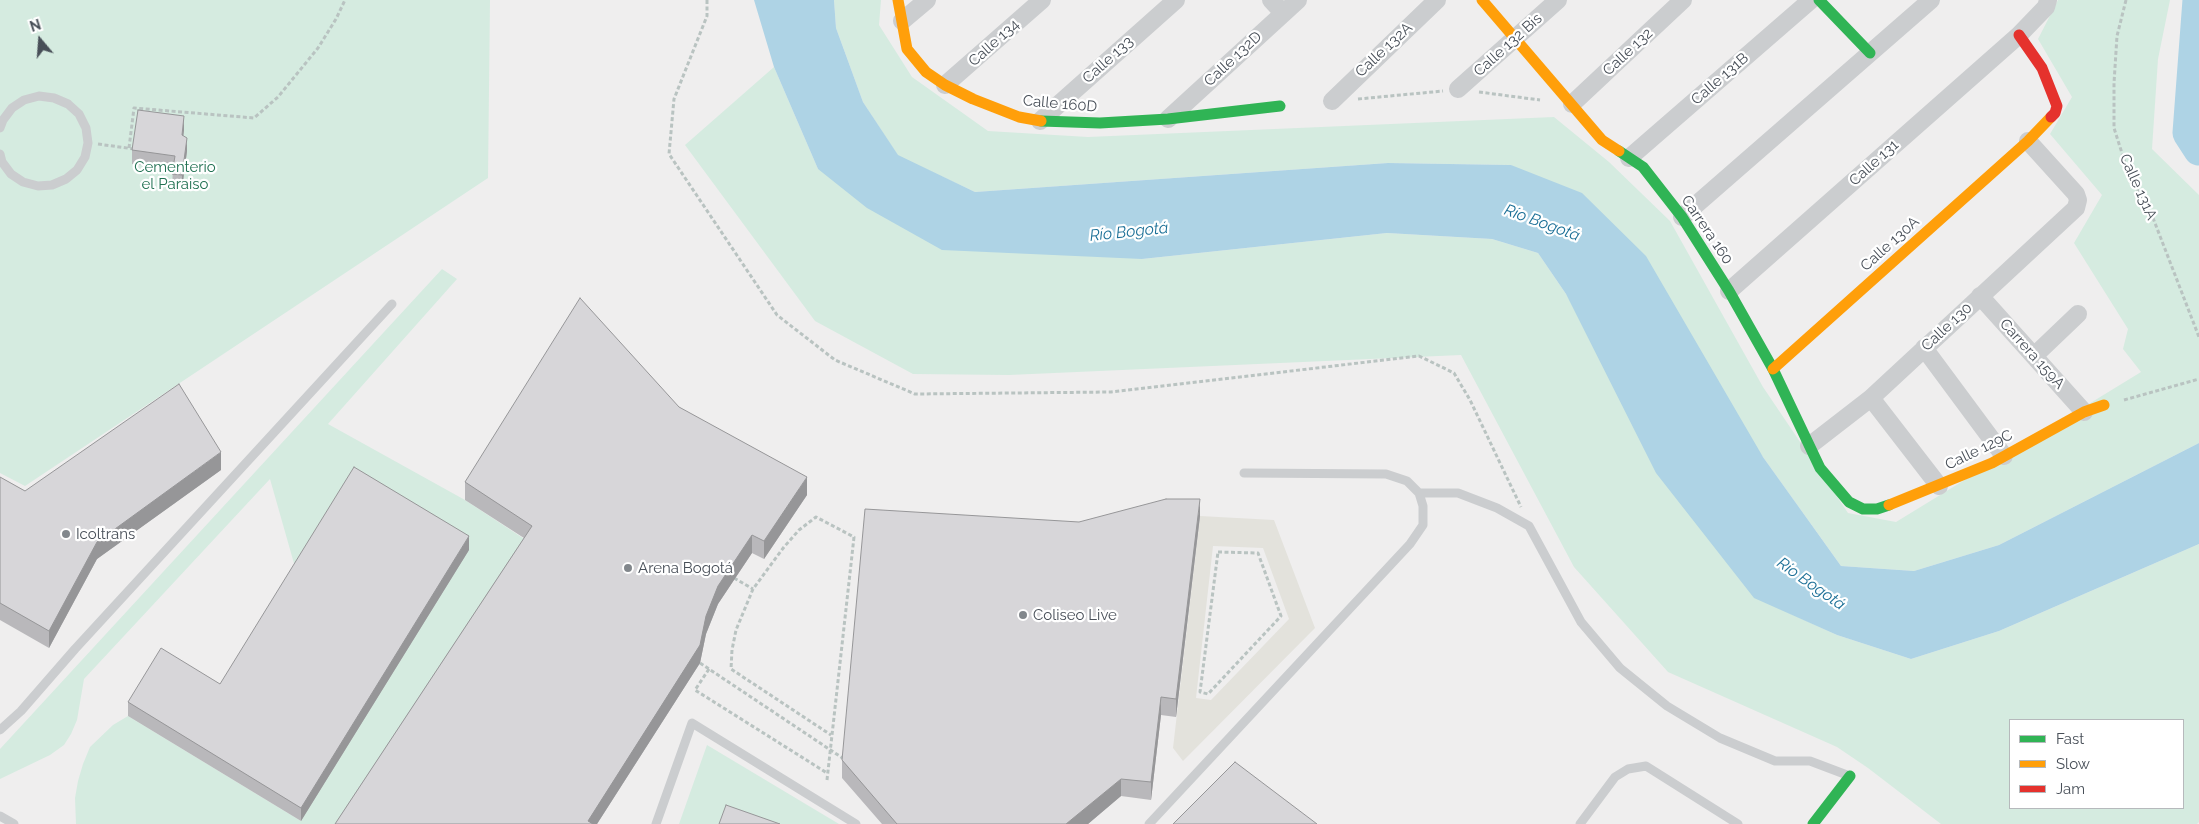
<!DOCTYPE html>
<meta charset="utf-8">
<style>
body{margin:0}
#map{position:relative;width:2199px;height:824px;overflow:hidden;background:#efeeee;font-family:Raleway,sans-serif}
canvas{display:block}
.legend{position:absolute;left:2009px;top:719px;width:175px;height:90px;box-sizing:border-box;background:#fff;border:1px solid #b6b9bc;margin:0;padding:6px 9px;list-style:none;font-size:15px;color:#484f58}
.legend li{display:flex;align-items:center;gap:10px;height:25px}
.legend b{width:25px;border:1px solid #b6b9bc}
.north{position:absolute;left:15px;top:15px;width:50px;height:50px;-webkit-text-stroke:4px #fff;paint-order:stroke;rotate:342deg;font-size:14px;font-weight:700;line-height:20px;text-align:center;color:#484f58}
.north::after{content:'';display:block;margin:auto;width:18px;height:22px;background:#484f58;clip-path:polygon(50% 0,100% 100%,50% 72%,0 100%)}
</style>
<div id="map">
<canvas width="2199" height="824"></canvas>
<ul class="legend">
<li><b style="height:6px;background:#30b455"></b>Fast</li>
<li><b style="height:6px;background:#ff9f0a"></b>Slow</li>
<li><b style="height:6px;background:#e5322d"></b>Jam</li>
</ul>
<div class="north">N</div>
</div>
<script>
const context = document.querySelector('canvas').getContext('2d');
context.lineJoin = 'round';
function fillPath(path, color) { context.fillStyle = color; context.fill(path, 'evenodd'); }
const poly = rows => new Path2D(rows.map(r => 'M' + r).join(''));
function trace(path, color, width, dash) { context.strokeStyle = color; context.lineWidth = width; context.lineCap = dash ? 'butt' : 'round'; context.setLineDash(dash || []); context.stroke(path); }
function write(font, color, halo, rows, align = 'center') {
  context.font = font + ' Raleway,sans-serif'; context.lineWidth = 4.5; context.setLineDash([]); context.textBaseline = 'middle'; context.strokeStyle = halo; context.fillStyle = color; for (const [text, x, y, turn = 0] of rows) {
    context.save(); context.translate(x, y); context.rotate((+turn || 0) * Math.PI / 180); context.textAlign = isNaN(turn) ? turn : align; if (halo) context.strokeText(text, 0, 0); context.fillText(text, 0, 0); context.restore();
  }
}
fillPath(poly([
 [1200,516,1274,520,1315,628,1183,761,1173,748],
 [1213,546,1263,548,1289,619,1211,700,1196,698]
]), '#e3e2dc');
fillPath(poly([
 [0,0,490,0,488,178,25,486,0,473],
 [834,0,881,0,879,25,912,77,988,131,1088,137,1554,117,1609,162,1670,221,1763,387,1848,513,1896,522,2141,372,2123,349,2128,329,2074,243,2102,195,2050,134,2072,97,2038,39,2058,0,2170,0,2158,59,2152,149,2199,195,2199,443,1999,545,1914,571,1841,566,1763,457,1511,165,1388,163,975,192,898,156,863,102,836,28],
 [774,67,818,169,1142,259,1387,233,1492,239,1538,253,1566,294,1754,597,1837,635,1911,659,1999,631,2199,544,2199,822,2197,824,1941,824,1868,768,1837,747,1668,672,1574,567,1461,355,1009,375,913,374,815,321,685,145],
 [2010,720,2183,720,2183,808,2010,808],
 [442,269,457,279,328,424,465,500,532,544,346,824,76,824,75,798,78,781,83,764,90,747,113,725,128,716,301,821,297,574,270,479,84,679,77,720,71,734,64,745,50,755,0,779,0,749],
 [707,745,839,824,679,824]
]), '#d5ebe0');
fillPath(poly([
 [754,0,834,0,836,28,863,102,898,155,975,192,1388,163,1511,165,1582,193,1646,256,1763,457,1841,566,1914,571,1999,545,2199,443,2199,544,1999,631,1911,659,1837,635,1754,598,1656,473,1566,294,1538,253,1492,239,1387,233,1142,259,942,250,867,208,818,169,774,67]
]), '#aed3e5');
trace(poly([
 [2198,0,2188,133,2199,150]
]), '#aed3e5', 31);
trace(poly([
 [707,0,707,16,674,99,669,154,777,315,835,360,915,394,1111,392,1419,356,1454,373,1470,400,1521,507],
 [2126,0,2117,36,2114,83,2114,128,2128,172,2153,218,2199,337],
 [1479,92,1540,100],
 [1358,99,1443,91],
 [98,144,134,149],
 [129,148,134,108,254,118,278,97,318,48,336,19,345,0],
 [2124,400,2199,379],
 [1218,552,1258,553,1281,616,1208,694,1200,692,1218,552],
 [734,578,753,589],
 [709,669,695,690,827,773],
 [827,780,854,537,816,517,799,530,784,547,753,589,736,630,732,650,731,669,831,735]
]), '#b9c3c1', 3, [4, 2.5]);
trace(poly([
 [0,128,3,120,12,108,24,100,39,96,54,98,68,104,79,114,86,128,88,143,85,157,77,170,66,179,52,185,38,186,23,182,11,174,2,162,0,154],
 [1419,493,1458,493,1497,508,1529,526,1581,622,1620,668,1667,706,1720,738,1775,761,1810,761,1847,775],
 [0,730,21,711,75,649,392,304],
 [0,816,14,824],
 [656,824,692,723,856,824],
 [1149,824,1410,544,1423,525,1423,506,1419,493,1407,481,1386,474,1244,473],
 [1580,824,1615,777,1628,769,1646,766,1738,824]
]), '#cbcdcf', 9);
trace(poly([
 [1271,0,1283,13],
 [902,21,927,0],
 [945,85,1042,0],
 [1458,89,1558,0],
 [1332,101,1437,0],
 [1572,104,1683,0],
 [1168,119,1298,0],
 [1040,121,1176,0],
 [1629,158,1811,0],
 [1682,217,1931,0],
 [1729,291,2019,35,2046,7,2048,0],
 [1980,296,2084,412],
 [1924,348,2004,456],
 [2034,356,2078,314],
 [1871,398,1939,486],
 [1809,446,1871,398,2076,208,2078,200,2076,194,2028,141]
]), '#cbcdcf', 18);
trace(poly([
 [1819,0,1870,53],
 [1041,121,1100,123,1168,119,1280,106],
 [1619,151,1643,167,1682,217,1729,291,1773,369,1820,468,1849,502,1863,509,1877,509,1889,505],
 [1813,824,1850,776]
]), '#30b455', 11);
trace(poly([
 [898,0,907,49,926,72,945,85,973,99,1019,117,1041,121],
 [1482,0,1602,140,1619,151],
 [1773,369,2028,141,2051,117],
 [1889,505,1992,463,2084,412,2104,405]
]), '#ff9f0a', 11);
trace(poly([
 [2019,35,2042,68,2057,106,2055,113,2051,117]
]), '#e5322d', 11);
trace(poly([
 [700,663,844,759]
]), '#b9c3c1', 3, [4, 2.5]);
fillPath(poly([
 [184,130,183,136,187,151,182,189,172,187,173,169,132,164,132,150],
 [679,407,807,495,764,559,752,553,718,604,706,634,700,663,597,824,335,824,524,538,465,500,465,482],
 [221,470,97,559,49,648,0,620,0,477,25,491],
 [1200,516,1176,717,1161,715,1151,800,1121,796,1088,824,882,824,842,778,842,760,1079,522],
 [469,550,301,821,128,716,128,702,220,684]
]), '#b9b8bb');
fillPath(poly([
 [184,116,184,130,182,148,182,135],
 [187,138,187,151,182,189,182,175],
 [221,452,221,470,97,559,49,648,49,631,97,542],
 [807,477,807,495,764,559,764,541],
 [1200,499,1200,516,1176,717,1176,699],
 [752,535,752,553,718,604,706,634,700,663,597,824,588,824,588,821,718,586],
 [469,536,469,550,301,821,301,808],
 [1161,697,1161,715,1151,800,1151,782],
 [1121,779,1121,796,1088,824,1066,824]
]), '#969698');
const building = poly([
 [138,110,184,116,182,135,187,138,182,175,172,174,175,156,132,150,138,110],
 [580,298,679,407,807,477,764,541,752,535,718,586,706,616,700,645,588,821,593,824,335,824,532,526,465,482,580,298],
 [179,384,221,452,97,542,49,631,0,603,0,477,25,491,179,384],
 [354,467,469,536,301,808,128,702,161,648,220,684,354,467],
 [1166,499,1200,499,1176,699,1161,697,1151,782,1121,779,1066,824,897,824,842,760,865,509,1079,522,1166,499],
 [1235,762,1317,824,1173,824,1235,762],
 [726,805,780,824,719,824,726,805]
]);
fillPath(building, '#d7d6d9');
trace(building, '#969698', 1);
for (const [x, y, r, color] of [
 [66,534,5,"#82878c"],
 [628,568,5,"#82878c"],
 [1023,615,5,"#82878c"]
]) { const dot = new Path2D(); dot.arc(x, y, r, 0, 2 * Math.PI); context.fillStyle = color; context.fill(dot); trace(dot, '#fff', 2); }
write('15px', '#484f58', '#fff', [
 ["Calle 134",994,43,-42],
 ["Calle 132 Bis",1508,45,-42],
 ["Calle 132A",1384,50,-43],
 ["Calle 132",1628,52,-43],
 ["Calle 132D",1233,59,-43],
 ["Calle 133",1108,60,-42],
 ["Calle 131B",1720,79,-41],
 ["Calle 160D",1060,104,5],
 ["Calle 131",1874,163,-42],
 ["Calle 131A",2138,187,66],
 ["Carrera 160",1707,230,56],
 ["Calle 130A",1890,244,-42],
 ["Calle 130",1947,327,-43],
 ["Carrera 159A",2032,354,48],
 ["Calle 129C",1979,450,-26]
]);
write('15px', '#217152', '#fff', [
 ["Cementerio",175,167],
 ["el Paraiso",175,184]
]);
write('15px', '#484f58', '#fff', [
 ["Icoltrans",76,534],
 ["Arena Bogotá",638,568],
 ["Coliseo Live",1033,615]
], 'left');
write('italic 16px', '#1c7097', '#fff', [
 ["Río Bogotá",1542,223,20],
 ["Río Bogotá",1129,232,-6],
 ["Río Bogotá",1811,584,35]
]);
</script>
